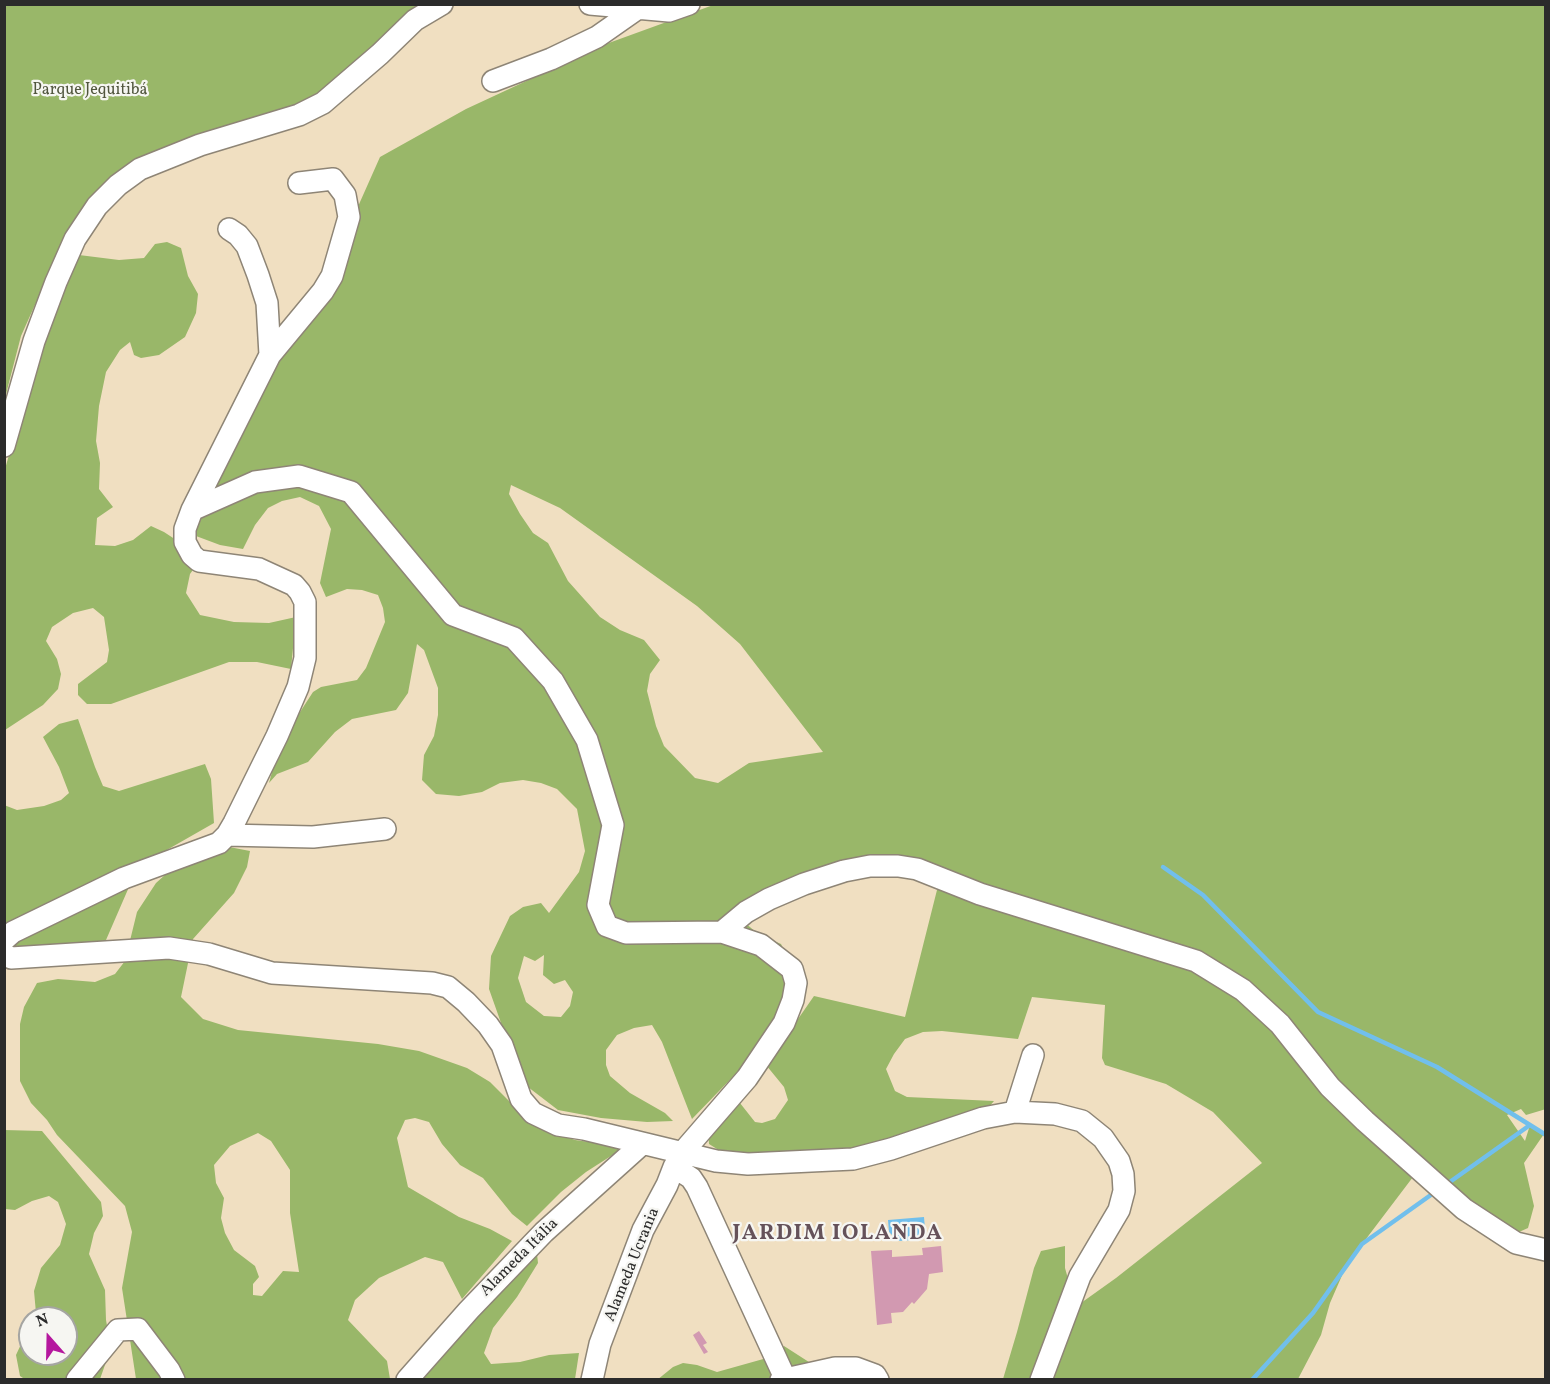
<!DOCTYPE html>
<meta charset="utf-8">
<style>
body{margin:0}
#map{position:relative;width:1550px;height:1384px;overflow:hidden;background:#f0dfc1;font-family:Vollkorn,serif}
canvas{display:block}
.frame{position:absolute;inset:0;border:6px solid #2b2b2b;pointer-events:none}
.north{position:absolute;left:18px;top:1306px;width:60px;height:60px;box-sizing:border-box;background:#f6f6f2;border:2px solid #a5a5a2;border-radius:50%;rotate:340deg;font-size:16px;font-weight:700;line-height:24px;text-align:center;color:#2b2b2b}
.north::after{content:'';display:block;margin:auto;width:21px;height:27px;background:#b5179e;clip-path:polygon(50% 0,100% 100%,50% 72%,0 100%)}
</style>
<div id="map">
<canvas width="1550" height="1384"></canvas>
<div class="frame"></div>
<div class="north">N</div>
</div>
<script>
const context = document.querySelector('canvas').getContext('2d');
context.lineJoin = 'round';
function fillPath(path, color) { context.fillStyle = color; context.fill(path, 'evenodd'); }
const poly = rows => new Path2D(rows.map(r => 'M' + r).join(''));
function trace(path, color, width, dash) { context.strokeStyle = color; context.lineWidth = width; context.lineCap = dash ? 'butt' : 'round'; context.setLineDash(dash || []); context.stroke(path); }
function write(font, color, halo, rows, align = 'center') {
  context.font = font + ' Vollkorn,serif'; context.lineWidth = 4.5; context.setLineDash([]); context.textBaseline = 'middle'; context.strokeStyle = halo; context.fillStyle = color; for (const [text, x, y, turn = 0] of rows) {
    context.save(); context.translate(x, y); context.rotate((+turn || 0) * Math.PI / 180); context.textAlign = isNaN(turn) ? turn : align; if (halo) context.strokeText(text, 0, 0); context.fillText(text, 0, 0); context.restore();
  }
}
fillPath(poly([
 [716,4,1545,5,1546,1109,1526,1115,1521,1109,1507,1115,1525,1141,1530,1125,1544,1134,1524,1163,1534,1206,1528,1228,1519,1232,1507,1228,1457,1192,1359,1106,1283,1015,1169,945,851,863,759,891,742,908,743,921,758,934,781,944,790,963,778,1023,751,1058,692,1119,662,1042,652,1025,634,1028,617,1035,606,1050,606,1065,610,1076,630,1093,665,1113,673,1121,647,1122,601,1118,558,1110,528,1087,506,1037,489,989,491,956,510,916,523,907,541,903,549,913,579,872,585,851,577,809,557,789,541,783,523,780,500,783,482,792,459,796,436,794,422,780,424,755,434,736,438,715,438,688,424,650,417,644,408,693,396,710,352,719,335,732,308,762,277,774,269,783,280,743,313,692,321,687,357,680,366,668,385,622,383,608,378,595,362,590,347,589,326,597,320,583,331,529,319,506,300,497,282,501,268,508,255,525,243,549,220,545,196,536,184,522,356,211,380,157,466,109,606,44],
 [511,485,560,508,697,606,740,644,823,752,749,763,718,783,695,778,664,746,656,726,647,691,650,674,660,660,644,640,620,630,600,617,568,581,548,543,533,533,520,514,509,494],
 [544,955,543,975,554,984,565,980,573,992,570,1006,561,1017,544,1016,526,1002,518,978,524,956,535,961],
 [5,5,431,5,327,95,186,142,68,231,21,336,5,398],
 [167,242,181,248,188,276,198,294,196,313,185,337,159,355,141,358,134,355,130,342,120,350,106,372,99,406,96,441,100,463,99,489,113,507,97,518,95,545,115,546,133,540,151,526,164,532,202,557,190,574,186,593,200,615,234,622,269,623,296,617,291,669,257,662,229,662,111,704,87,704,78,695,78,684,107,662,109,650,104,617,93,608,73,613,52,627,46,641,57,659,61,674,58,689,43,705,5,730,5,469,44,332,79,255,119,260,144,258,155,244],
 [78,719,95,767,103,786,119,791,205,764,211,779,214,823,165,851,129,887,106,940,100,950,32,951,5,943,4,805,17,810,44,806,61,800,69,793,59,767,43,737,59,724],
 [224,846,250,851,247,867,234,893,193,939,181,997,203,1019,238,1030,378,1044,419,1051,467,1068,490,1082,534,1126,575,1140,625,1147,586,1172,561,1192,527,1226,512,1214,483,1178,460,1165,442,1144,429,1122,415,1118,405,1120,397,1138,408,1187,459,1217,490,1229,512,1241,462,1299,443,1262,425,1257,379,1278,355,1300,348,1320,387,1361,390,1379,136,1379,122,1288,132,1232,125,1206,57,1135,47,1120,31,1103,20,1081,20,1024,24,1007,37,983,58,979,95,982,115,974,125,961,137,912,156,883,175,866],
 [258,1133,271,1141,290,1170,290,1213,299,1272,283,1271,262,1296,253,1295,253,1284,259,1277,255,1266,234,1250,225,1233,221,1218,224,1198,216,1183,214,1165,230,1146],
 [938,886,1142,952,1205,975,1263,1014,1416,1173,1347,1264,1330,1303,1321,1335,1298,1379,1003,1379,1017,1332,1034,1268,1041,1251,1065,1246,1065,1268,1072,1293,1081,1303,1116,1278,1262,1163,1213,1112,1166,1084,1105,1065,1102,1058,1105,1005,1032,997,1018,1039,942,1031,923,1032,905,1039,894,1054,886,1069,895,1091,907,1097,994,1101,988,1108,902,1138,852,1149,773,1156,725,1154,709,1144,708,1128,736,1098,755,1122,762,1123,775,1119,788,1100,784,1087,766,1065,814,996,905,1017],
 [4,1130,42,1131,101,1202,103,1216,94,1233,89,1254,105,1290,106,1320,111,1348,100,1379,26,1380,20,1376,16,1355,30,1325,30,1354,66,1354,66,1318,34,1318,36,1313,34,1291,41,1268,60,1245,66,1224,58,1202,49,1196,32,1201,15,1210,5,1209],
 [536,1245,538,1263,517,1297,493,1328,484,1353,491,1364,520,1362,549,1355,579,1353,575,1379,413,1380],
 [784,1346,812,1364,813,1380,657,1380,673,1367,683,1363,697,1365,717,1372,774,1356]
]), '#99b769');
fillPath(poly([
 [924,1217,925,1229,916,1240,898,1241,889,1232,888,1220]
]), '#71bfec');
trace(poly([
 [1163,867,1203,895,1318,1012,1437,1067,1546,1135],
 [1447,1184,1530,1125],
 [1252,1380,1313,1313,1362,1244,1435,1192]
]), '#71bfec', 4.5);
fillPath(poly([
 [941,1246,943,1272,929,1274,927,1289,914,1304,912,1302,903,1312,891,1313,892,1323,877,1325,871,1251,892,1250,892,1257,923,1255,922,1248],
 [699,1331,707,1343,703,1345,708,1352,704,1354,693,1335]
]), '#d299b1');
const minor = poly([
 [590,4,669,11,689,4],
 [493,81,551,59,597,37,637,9],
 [270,355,323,291,332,276,349,217,345,195,333,179,299,183],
 [4,446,34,341,56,282,75,239,97,206,118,185,140,169,200,145,299,115,323,103,380,54,415,20,442,4],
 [192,510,255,482,299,476,351,492,453,615,514,638,553,681,587,740,613,825,598,905,607,926,626,933,722,932,761,945,792,969,796,983,793,1000,784,1023,747,1078,682,1153,674,1167,667,1185,643,1230,600,1344,592,1380],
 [227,835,313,837,385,829],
 [722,932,746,912,769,899,804,884,844,871,870,866,898,866,917,869,980,894,1196,961,1243,990,1280,1024,1330,1087,1365,1121,1464,1209,1516,1243,1546,1250],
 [4,940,13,932,124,878,219,843,227,835,234,823,277,736,298,687,305,658,305,602,300,592,294,585,259,569,199,561,192,555,185,542,185,529,192,510,270,355,267,303,258,275,247,246,238,235,229,229],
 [4,954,11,958,169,948,209,954,272,973,432,983,448,987,466,1002,488,1025,502,1045,521,1099,533,1113,558,1125,584,1129,716,1161,748,1164,853,1159,891,1149,983,1118,1015,1112,1055,1114,1082,1121,1103,1138,1119,1161,1123,1174,1124,1191,1119,1210,1080,1276,1041,1380],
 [1015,1112,1033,1055],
 [674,1167,691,1178,697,1187,785,1378],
 [77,1380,118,1330,138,1329,169,1370,174,1380],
 [407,1380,469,1310,544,1232,642,1144],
 [781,1380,835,1368,856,1368,875,1375,878,1380]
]);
trace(minor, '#8e8576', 24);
trace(minor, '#fff', 21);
write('16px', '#51563e', '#f6f6f2', [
 ["Parque Jequitibá",90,91]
]);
write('16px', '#2b2b2b', '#f6f6f2', [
 ["Alameda Itália",520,1258,-45],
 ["Alameda Ucrania",633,1265,-68]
]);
context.letterSpacing = '1.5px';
write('bold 22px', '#65525a', '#f6f6f2', [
 ["JARDIM IOLANDA",838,1235]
]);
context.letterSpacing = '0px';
</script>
